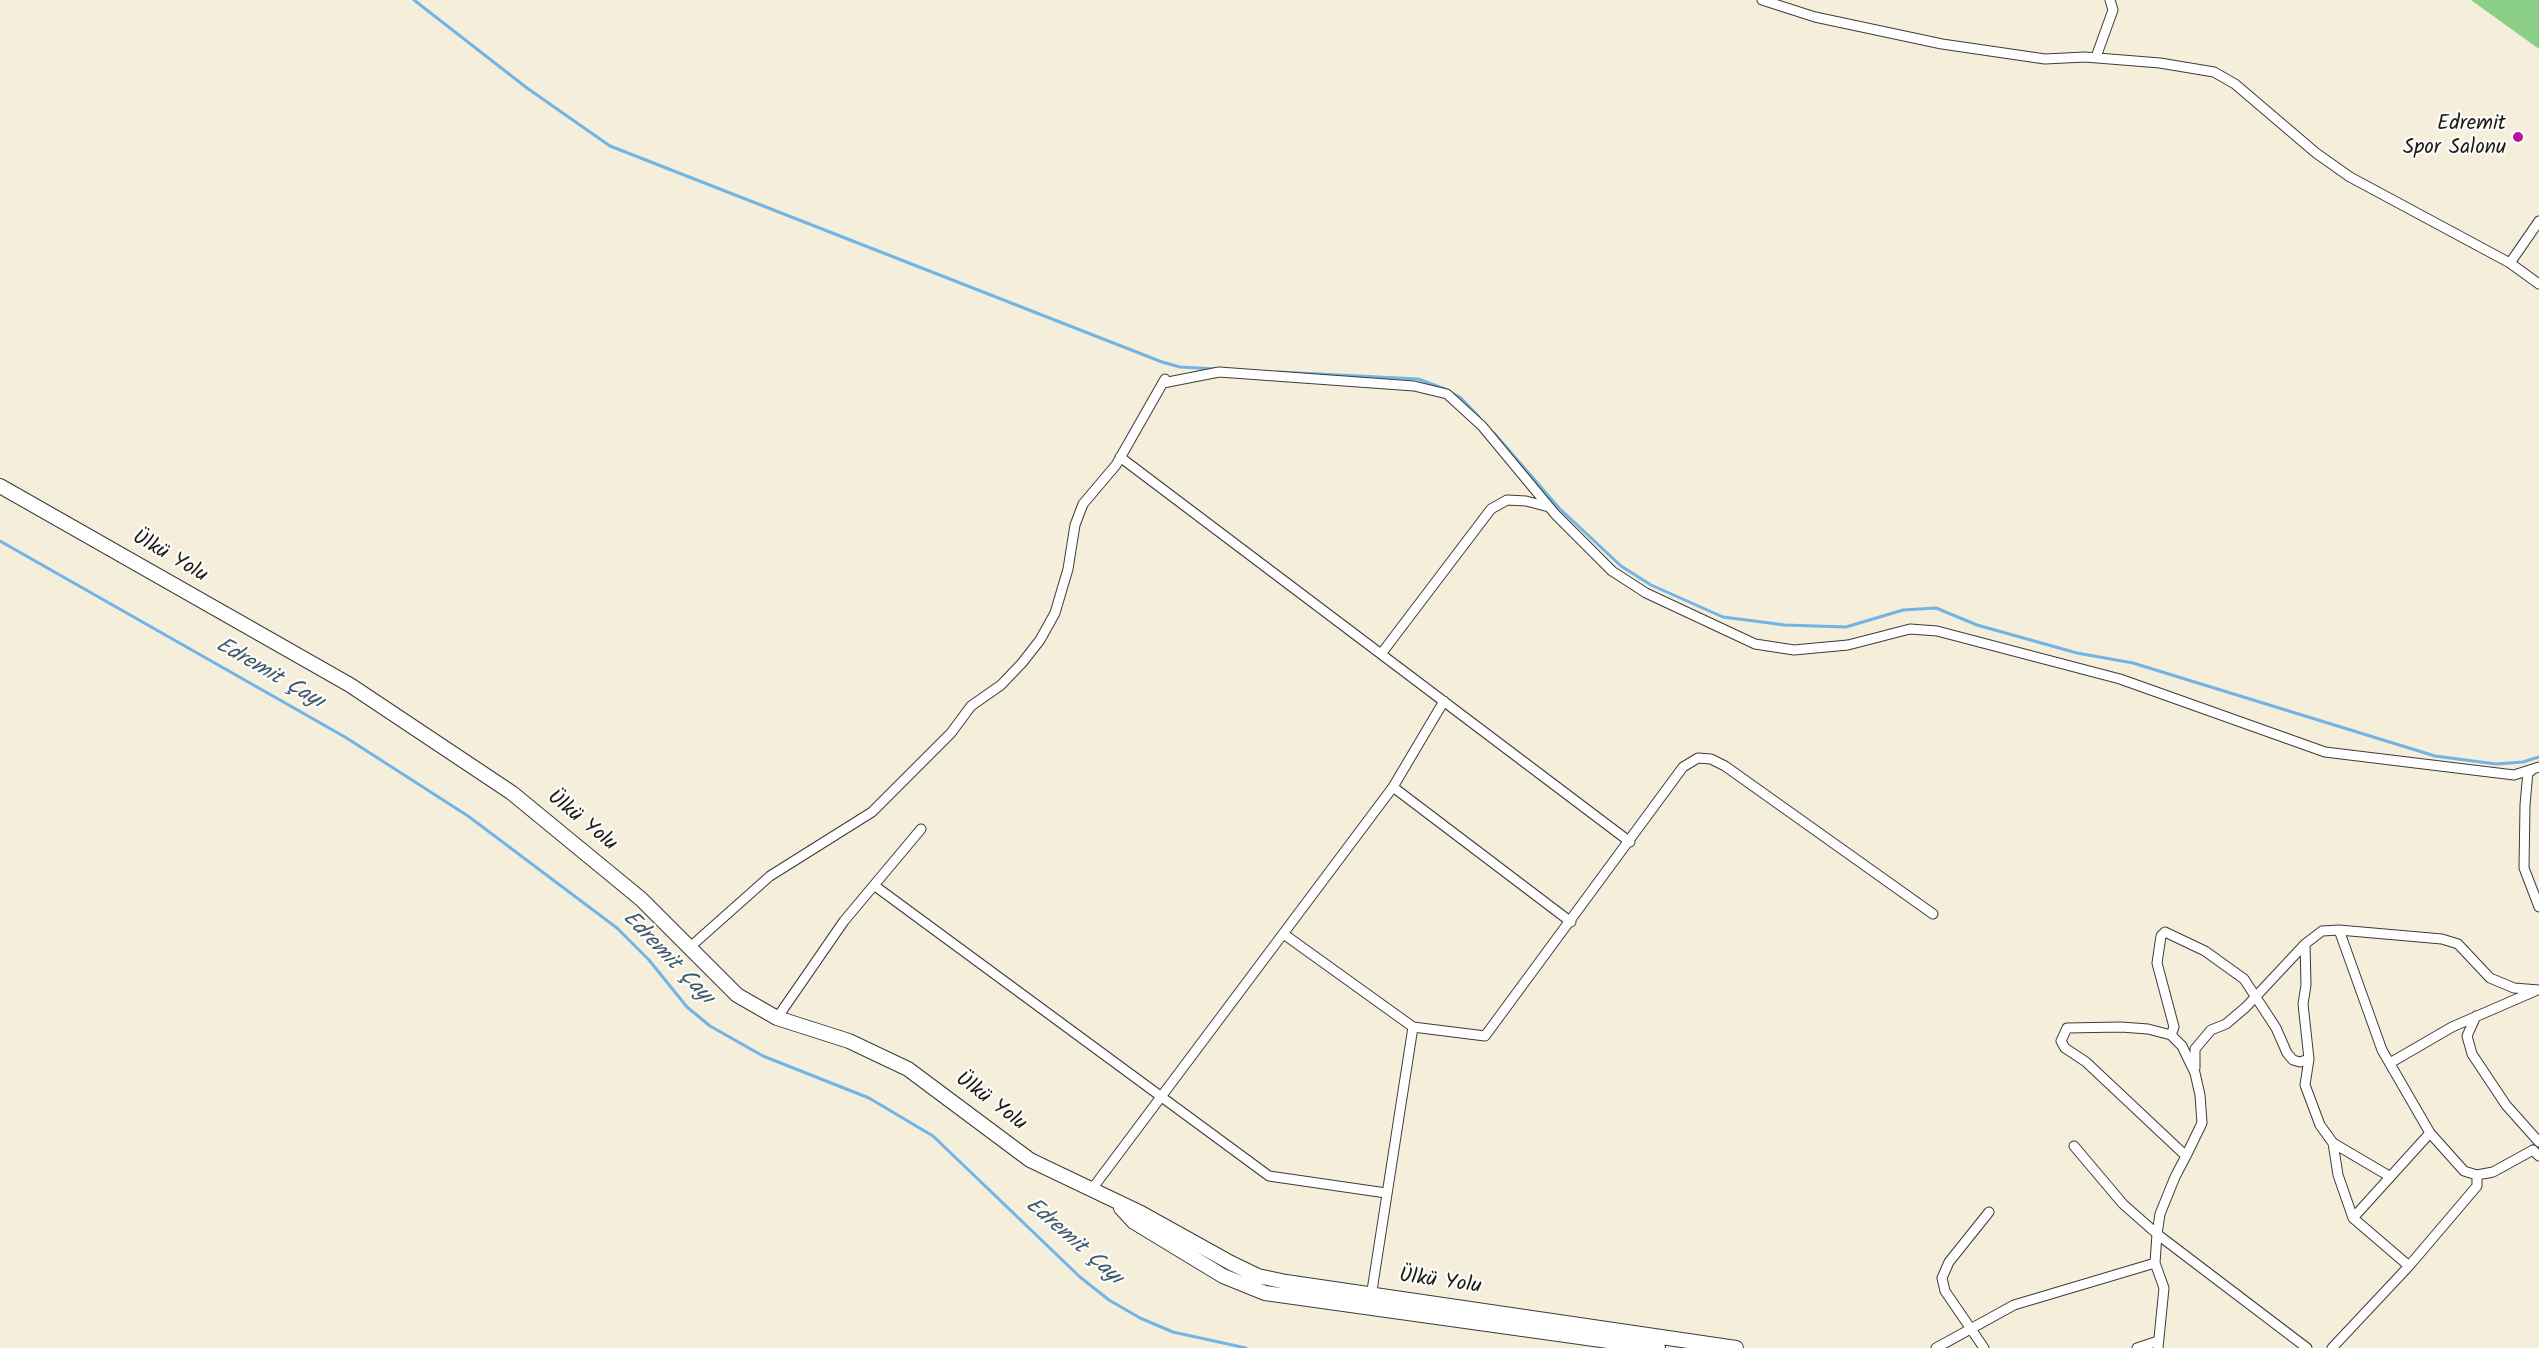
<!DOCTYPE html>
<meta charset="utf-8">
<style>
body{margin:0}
canvas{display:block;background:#f4eedb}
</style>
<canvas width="2539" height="1348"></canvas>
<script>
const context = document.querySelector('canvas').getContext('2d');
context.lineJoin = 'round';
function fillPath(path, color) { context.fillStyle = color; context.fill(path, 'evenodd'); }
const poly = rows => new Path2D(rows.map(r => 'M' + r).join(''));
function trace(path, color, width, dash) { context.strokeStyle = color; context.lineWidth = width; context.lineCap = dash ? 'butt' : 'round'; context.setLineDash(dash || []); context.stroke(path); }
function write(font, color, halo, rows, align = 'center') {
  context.font = font + ' Kalam,sans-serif'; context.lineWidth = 4.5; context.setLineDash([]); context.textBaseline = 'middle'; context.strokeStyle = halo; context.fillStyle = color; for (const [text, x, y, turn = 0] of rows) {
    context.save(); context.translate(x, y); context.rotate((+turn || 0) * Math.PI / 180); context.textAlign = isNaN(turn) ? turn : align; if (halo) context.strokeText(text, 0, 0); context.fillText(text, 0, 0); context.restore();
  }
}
fillPath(poly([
 [2471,0,2539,0,2539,49]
]), '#8ace87');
trace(poly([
 [414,0,527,88,610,146,1162,362,1180,367,1216,369],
 [1279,372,1418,379,1445,389],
 [1450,392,1460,397,1479,417],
 [1494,433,1559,508,1621,566,1651,585,1723,617,1785,625,1846,627,1903,610,1936,608,1977,625,2077,653,2133,663,2435,756,2496,764,2523,762,2539,757],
 [0,541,345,737,468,816,617,928,649,960,687,1007,710,1026,763,1056,869,1098,933,1136,1080,1277,1109,1300,1140,1318,1173,1332,1246,1348]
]), '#71b4e6', 3);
const street = poly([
 [1762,0,1815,17,1942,44,2045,59,2085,57,2160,63,2214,72,2235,84,2316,153,2350,177,2510,263,2539,284],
 [2096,57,2113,10,2110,0],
 [2510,263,2539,221],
 [1163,383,1219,372,1414,386,1447,394,1482,426,1555,514,1612,571,1646,593,1755,644,1794,650,1848,645,1910,629,1937,631,2120,679,2325,752,2514,775,2539,767],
 [1120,457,1630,842],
 [1381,654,1491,509,1507,500,1526,501,1549,507],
 [2531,771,2528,771,2525,805,2524,868,2539,907],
 [1393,787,1571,922],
 [875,886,1269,1176,1386,1193],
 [2339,930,2382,1050,2430,1133,2464,1171,2477,1175,2493,1172,2533,1150,2539,1156],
 [1285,935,1413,1027,1485,1036,1683,767,1698,758,1711,759,1725,766,1933,914],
 [2305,944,2306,985,2303,1004,2309,1059,2305,1085,2320,1125,2333,1143,2389,1176],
 [689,948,770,876,872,812,951,733,971,706,1001,685,1022,663,1040,640,1055,613,1068,569,1075,525,1083,504,1116,465,1165,379],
 [2476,1016,2467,1036,2472,1054,2506,1105,2539,1142],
 [777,1018,844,921,921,829],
 [2171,1035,2174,1027,2157,963,2161,936,2165,932,2205,951,2244,979,2276,1028,2287,1053,2293,1060,2300,1062,2309,1059],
 [2390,1063,2452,1027,2535,991],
 [2195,1068,2195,1049,2211,1030,2226,1024,2246,1007,2305,944,2322,931,2339,930,2442,939,2458,944,2490,978,2514,988,2539,990],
 [2333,1143,2338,1175,2353,1218,2409,1266],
 [2074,1146,2123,1204,2157,1234,2307,1348],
 [1092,1189,1393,787,1444,701],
 [2353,1218,2430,1133],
 [1371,1297,1413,1027],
 [1936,1348,2014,1305,2155,1263],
 [1984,1348,1945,1291,1942,1278,1949,1262,1989,1212],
 [2137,1348,2158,1341],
 [2158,1348,2164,1288,2155,1263,2157,1234,2160,1214,2175,1177,2186,1156,2202,1123,2200,1095,2195,1073,2182,1046,2171,1035,2148,1029,2121,1027,2067,1028,2061,1041,2065,1048,2086,1062,2186,1156],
 [2332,1348,2409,1266,2477,1186,2477,1175]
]);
const secondary = poly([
 [0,486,350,685,512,793,641,899,737,995,777,1018,849,1041,908,1069,1030,1160,1141,1213,1231,1263,1258,1276,1286,1282,1736,1348],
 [1121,1208,1134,1222,1223,1276,1265,1293,1658,1348]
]);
trace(street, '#3c3c39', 11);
trace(secondary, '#3c3c39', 16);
trace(street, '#fff', 9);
trace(secondary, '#fff', 14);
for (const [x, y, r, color] of [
 [2518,137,6,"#b5179e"]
]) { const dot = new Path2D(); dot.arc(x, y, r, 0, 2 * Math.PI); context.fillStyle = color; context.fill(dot); trace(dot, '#fdfcf7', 2); }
write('21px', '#1c1c1c', '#fdfcf7', [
 ["Edremit",2506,125],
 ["Spor Salonu",2506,149]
], 'right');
write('21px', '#1c1c1c', '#fdfcf7', [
 ["Ülkü Yolu",169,558,30],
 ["Ülkü Yolu",581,822,39],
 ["Ülkü Yolu",990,1103,37],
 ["Ülkü Yolu",1440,1283,8]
]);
write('italic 22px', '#3e596d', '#fdfcf7', [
 ["Edremit Çayı",269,675,30],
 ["Edremit Çayı",667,959,46],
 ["Edremit Çayı",1073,1243,41]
]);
</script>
